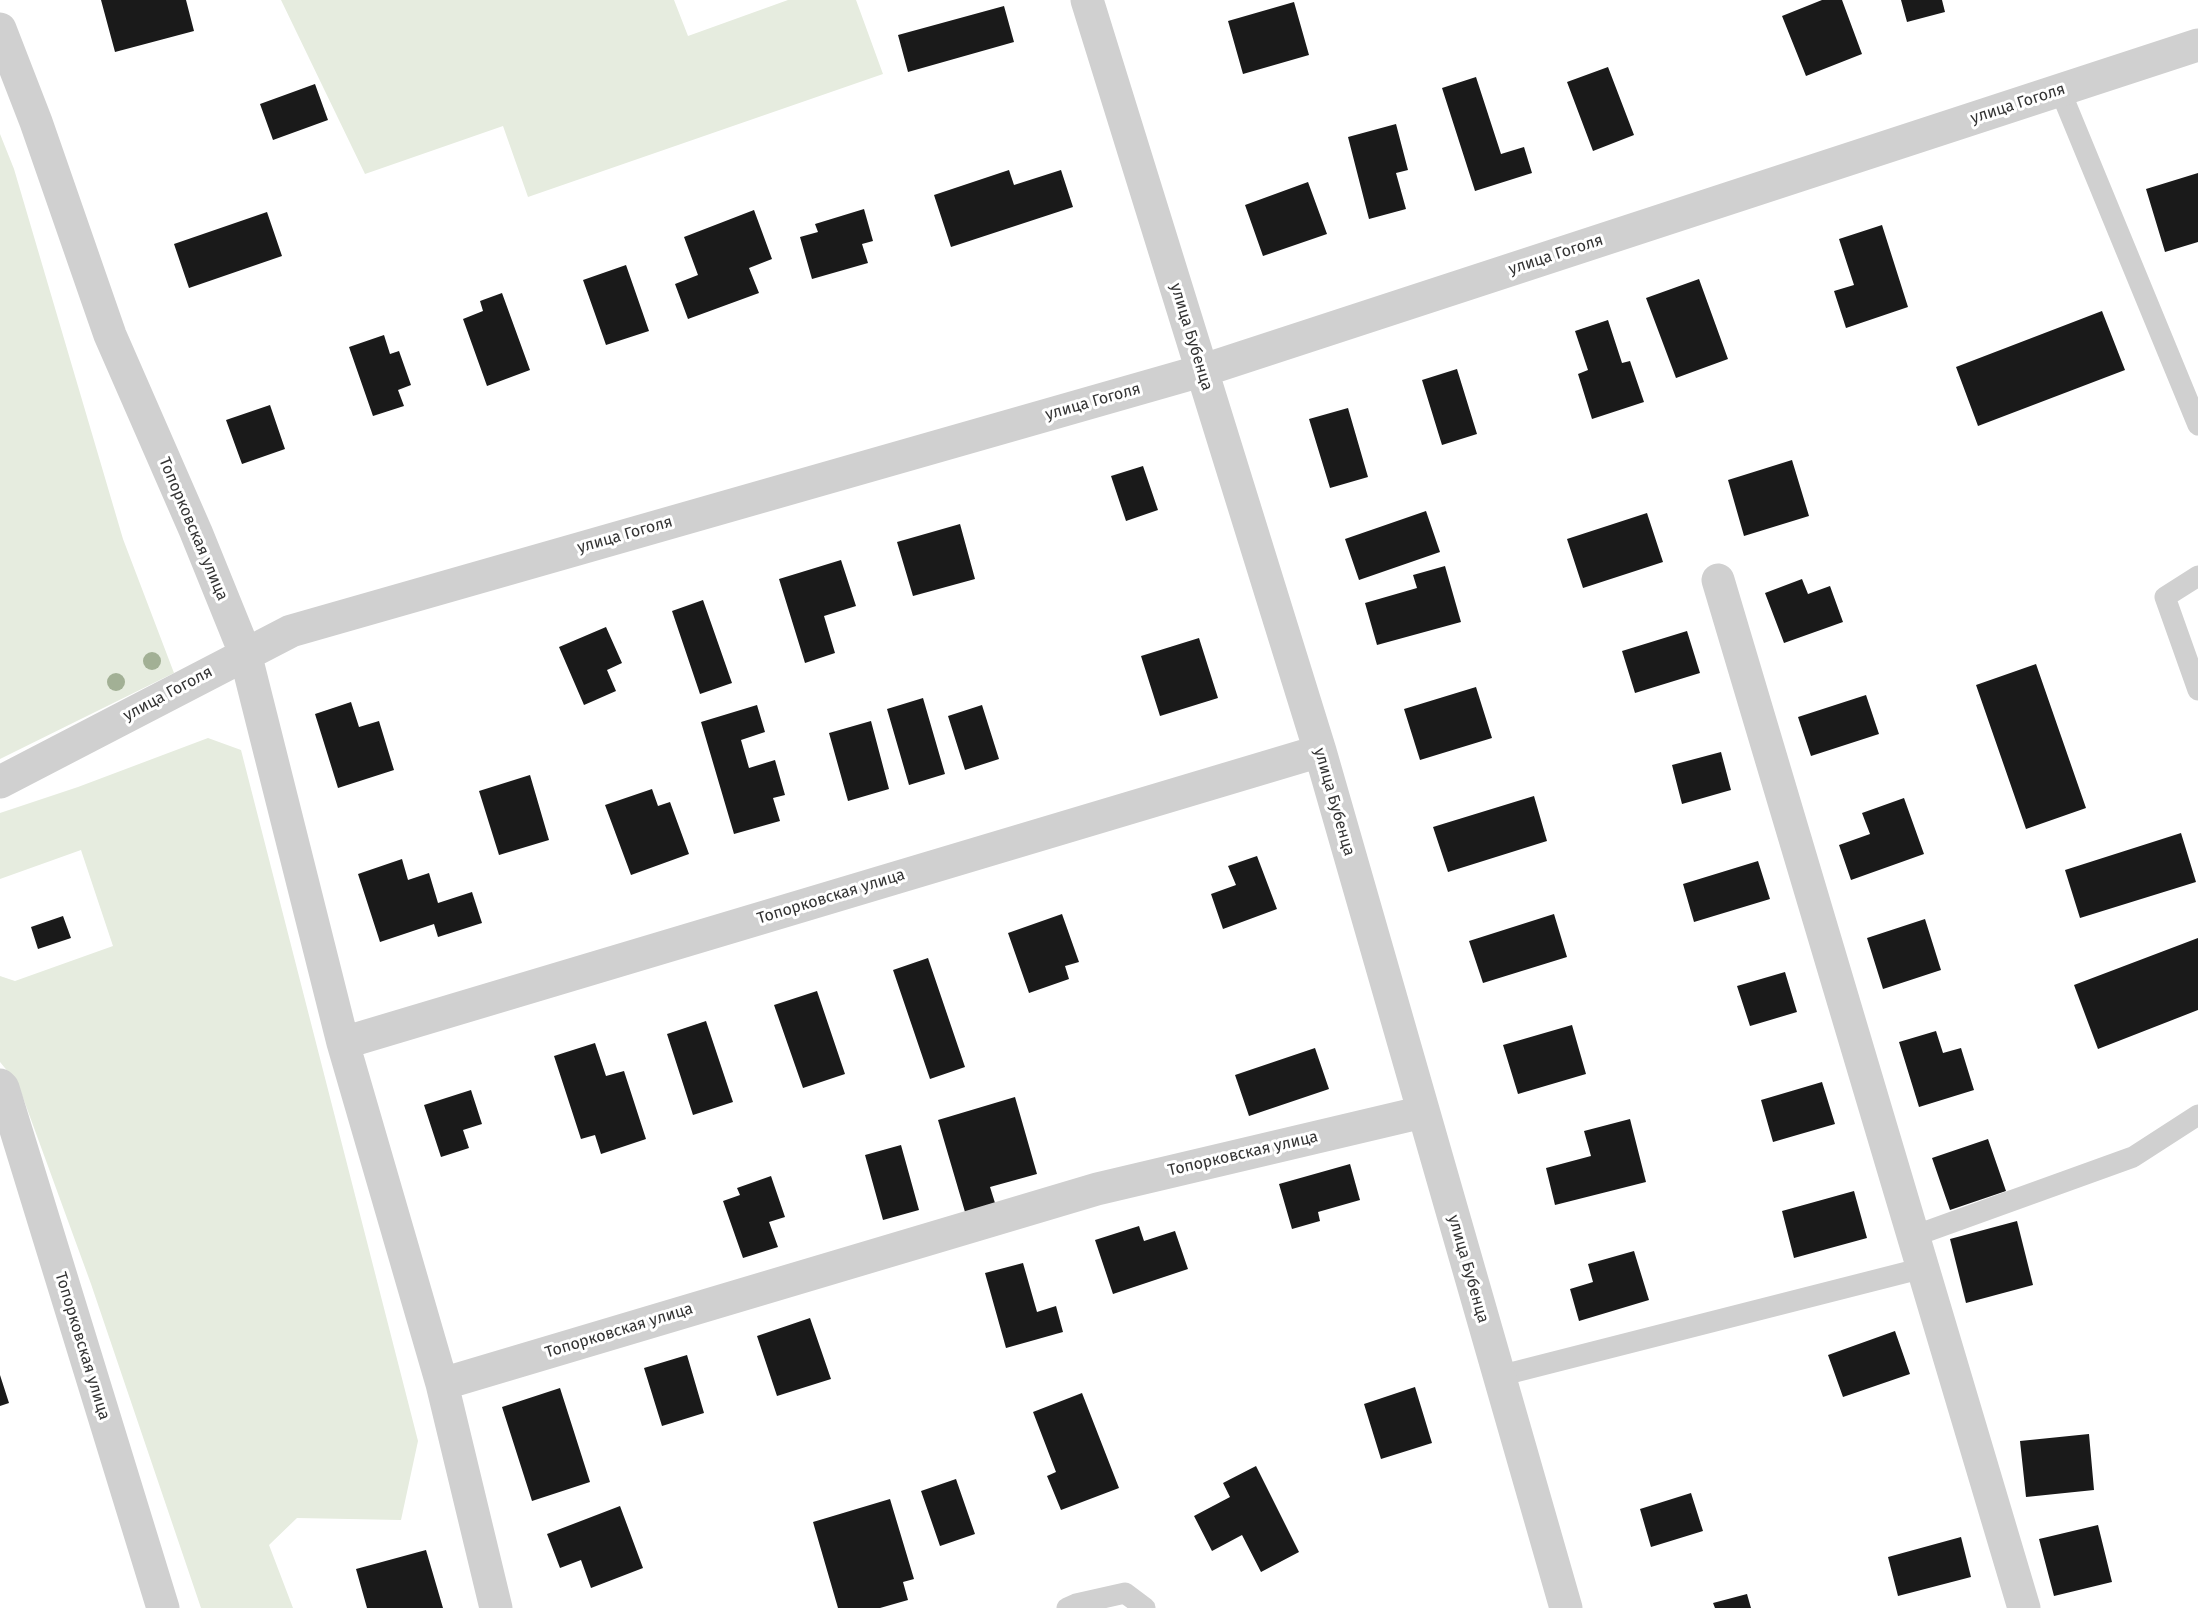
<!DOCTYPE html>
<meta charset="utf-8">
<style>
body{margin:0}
canvas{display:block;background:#fff}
</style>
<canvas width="2198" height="1608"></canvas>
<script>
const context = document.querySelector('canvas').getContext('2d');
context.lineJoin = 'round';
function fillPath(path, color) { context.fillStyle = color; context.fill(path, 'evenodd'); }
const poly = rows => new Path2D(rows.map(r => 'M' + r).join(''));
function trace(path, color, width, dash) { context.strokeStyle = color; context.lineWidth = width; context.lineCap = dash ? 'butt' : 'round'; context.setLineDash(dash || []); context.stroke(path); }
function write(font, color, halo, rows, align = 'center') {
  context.font = font + ' "Fira Sans",sans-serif'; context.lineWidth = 6; context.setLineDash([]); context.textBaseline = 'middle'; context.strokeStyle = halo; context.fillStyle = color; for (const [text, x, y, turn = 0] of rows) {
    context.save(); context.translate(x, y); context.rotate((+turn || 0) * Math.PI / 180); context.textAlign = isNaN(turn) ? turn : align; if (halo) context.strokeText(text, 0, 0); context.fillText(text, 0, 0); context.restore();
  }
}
fillPath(poly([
 [281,0,674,0,688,36,788,0,856,0,883,74,528,197,503,126,365,174],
 [0,134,14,169,123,539,174,673,0,759],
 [208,738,241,750,418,1441,401,1520,297,1518,269,1545,293,1608,201,1608,91,1284,18,1084,0,1062,0,976,15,981,113,946,81,850,0,879,0,813,78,787]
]), '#e6ecdf');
fillPath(poly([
 [101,0,186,0,194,31,115,52],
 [1822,0,1842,0,1862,54,1806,76,1782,16],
 [1901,0,1942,0,1945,12,1907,22],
 [1294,2,1309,55,1243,74,1228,21],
 [1004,6,1014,42,908,72,898,35],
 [1608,67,1634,135,1593,151,1567,82],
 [1476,77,1501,154,1524,147,1532,173,1475,191,1442,88],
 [315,84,328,120,273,140,260,104],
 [1396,124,1408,170,1396,173,1406,209,1369,219,1348,137],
 [1009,170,1014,185,1061,170,1073,207,951,247,934,195],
 [2198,173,2198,242,2165,252,2146,189],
 [1308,182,1327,234,1263,256,1245,205],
 [864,209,873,241,862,244,868,263,812,279,800,237,818,232,815,224],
 [754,210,772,259,749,268,759,293,688,319,675,284,698,275,684,237],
 [267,212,282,256,189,288,174,244],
 [1882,225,1908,307,1846,328,1834,291,1854,285,1839,239],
 [626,265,649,331,606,345,583,280],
 [1699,279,1728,359,1676,378,1646,298],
 [502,293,530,370,487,386,463,319,483,311,480,301],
 [2102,311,2125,370,1978,426,1956,367],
 [1608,320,1622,363,1630,361,1644,402,1592,419,1578,374,1588,370,1575,331],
 [384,335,390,354,399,351,411,385,398,390,404,406,373,416,349,347],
 [1457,369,1477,434,1442,445,1422,380],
 [270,405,285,449,242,464,226,420],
 [1348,408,1368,477,1330,488,1309,419],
 [1792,460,1809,516,1744,536,1728,480],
 [1143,466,1158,510,1126,521,1111,476],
 [1426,511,1440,552,1359,580,1345,539],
 [1647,513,1663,562,1583,588,1567,539],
 [960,524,975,579,913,596,897,542],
 [841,560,856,606,824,616,835,653,805,663,779,579],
 [1445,566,1461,622,1377,645,1365,603,1417,588,1413,575],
 [1802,579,1808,594,1830,586,1843,622,1784,643,1765,593],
 [703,600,732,683,700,694,672,611],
 [606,627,622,663,607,670,616,691,584,705,559,647],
 [1687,631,1700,673,1635,693,1622,651],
 [1199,638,1218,698,1160,716,1141,656],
 [2036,664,2086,808,2026,829,1976,685],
 [1476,687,1492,738,1420,760,1404,709],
 [1866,695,1879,734,1811,756,1798,717],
 [923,698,945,774,909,785,887,709],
 [351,702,359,727,379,721,394,770,338,788,315,714],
 [757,705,765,732,741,740,749,768,775,760,785,795,773,798,780,821,734,834,701,722],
 [982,705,999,759,965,770,948,716],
 [871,721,889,789,848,801,829,733],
 [1721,752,1731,790,1682,804,1672,765],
 [530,775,549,840,499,855,479,791],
 [652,789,658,806,670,802,689,854,631,875,605,805],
 [1534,796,1547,841,1448,872,1433,827],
 [1904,798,1924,854,1851,880,1839,845,1870,834,1862,813],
 [2181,833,2196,882,2080,918,2065,870],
 [1257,856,1277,909,1223,929,1211,894,1236,885,1228,866],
 [402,859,408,880,429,873,438,903,472,892,482,923,438,937,434,924,380,942,358,874],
 [1758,861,1770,899,1694,922,1683,884],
 [1062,914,1079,962,1065,966,1069,979,1029,993,1008,933],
 [1554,914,1567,957,1483,983,1469,941],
 [63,916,71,938,38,949,31,927],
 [1925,919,1941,970,1883,989,1867,938],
 [2198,938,2198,1010,2098,1049,2074,985],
 [928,958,965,1067,930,1079,893,970],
 [1785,972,1797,1012,1750,1026,1737,986],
 [817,991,845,1074,803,1088,774,1005],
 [706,1021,733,1102,693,1115,667,1034],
 [1572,1025,1586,1074,1518,1094,1503,1045],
 [1936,1031,1943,1053,1961,1048,1974,1090,1919,1107,1899,1042],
 [595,1043,606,1076,624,1071,646,1139,601,1154,595,1135,581,1139,554,1056],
 [1315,1048,1329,1089,1249,1116,1235,1075],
 [1822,1082,1835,1124,1773,1142,1761,1100],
 [471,1090,482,1124,463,1130,469,1148,441,1157,424,1105],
 [1015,1097,1037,1174,990,1187,995,1203,965,1212,938,1120],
 [1630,1119,1646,1182,1555,1205,1546,1168,1591,1156,1584,1131],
 [1988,1139,2006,1191,1950,1210,1932,1158],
 [901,1145,919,1210,883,1220,865,1155],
 [1350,1164,1360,1200,1318,1212,1320,1221,1292,1229,1279,1184],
 [771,1176,785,1217,769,1222,778,1247,743,1258,723,1201,740,1195,737,1188],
 [1854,1191,1867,1238,1794,1258,1782,1211],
 [2017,1221,2033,1285,1966,1303,1950,1239],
 [1139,1226,1144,1241,1175,1231,1188,1269,1113,1294,1095,1240],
 [1634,1251,1649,1300,1579,1321,1570,1289,1593,1282,1588,1264],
 [1023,1263,1037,1312,1056,1306,1063,1332,1006,1348,985,1273],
 [810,1318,831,1379,777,1396,757,1336],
 [1895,1331,1910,1374,1843,1397,1828,1355],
 [687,1355,704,1413,662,1426,644,1368],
 [0,1375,9,1403,0,1406],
 [1415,1387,1432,1443,1381,1459,1364,1404],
 [560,1388,590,1482,532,1501,502,1407],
 [1082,1393,1119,1488,1061,1510,1047,1476,1056,1472,1033,1412],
 [2089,1434,2094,1490,2026,1497,2020,1441],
 [1256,1466,1299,1552,1261,1572,1242,1535,1212,1551,1194,1516,1230,1497,1223,1483],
 [956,1479,975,1534,940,1546,921,1491],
 [1691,1493,1703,1531,1651,1547,1640,1509],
 [890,1499,914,1579,903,1582,908,1600,880,1608,838,1608,813,1522],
 [620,1506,643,1568,591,1588,581,1560,560,1568,547,1534],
 [2098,1525,2112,1582,2054,1596,2039,1539],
 [1961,1537,1971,1577,1898,1596,1888,1557],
 [426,1550,443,1608,367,1608,356,1569],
 [1747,1594,1751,1608,1715,1608,1713,1603]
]), '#1a1a1a');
trace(poly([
 [2060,90,2198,425],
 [2198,576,2165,597,2198,690],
 [1914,1236,2133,1157,2198,1115],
 [1499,1376,1923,1268],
 [1067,1608,1076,1604,1125,1593,1145,1608]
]), '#d0d0d0', 21);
trace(poly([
 [1087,0,1320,751,1566,1608],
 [0,29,36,122,110,335,196,532,245,653,343,1043,442,1384,496,1608],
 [1718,580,2024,1608],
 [0,782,291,631,1201,371,2198,45],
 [343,1043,1320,751],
 [0,1085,3,1088,163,1608],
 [442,1384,1097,1189,1423,1112]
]), '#d0d0d0', 33);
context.fillStyle = '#a2b095';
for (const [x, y] of [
 [152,661],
 [116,682]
]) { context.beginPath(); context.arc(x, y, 9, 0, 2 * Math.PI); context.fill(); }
write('16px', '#333', '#fff', [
 ["улица Гоголя",2018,104,-18],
 ["улица Гоголя",1556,255,-18],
 ["улица Бубенца",1191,337,73],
 ["улица Гоголя",1093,402,-16],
 ["Топорковская улица",193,529,67],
 ["улица Гоголя",625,535,-16],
 ["улица Гоголя",168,694,-28],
 ["улица Бубенца",1334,802,74],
 ["Топорковская улица",831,897,-17],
 ["Топорковская улица",1243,1154,-13],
 ["улица Бубенца",1468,1269,74],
 ["Топорковская улица",619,1331,-17],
 ["Топорковская улица",82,1346,73]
]);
</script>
